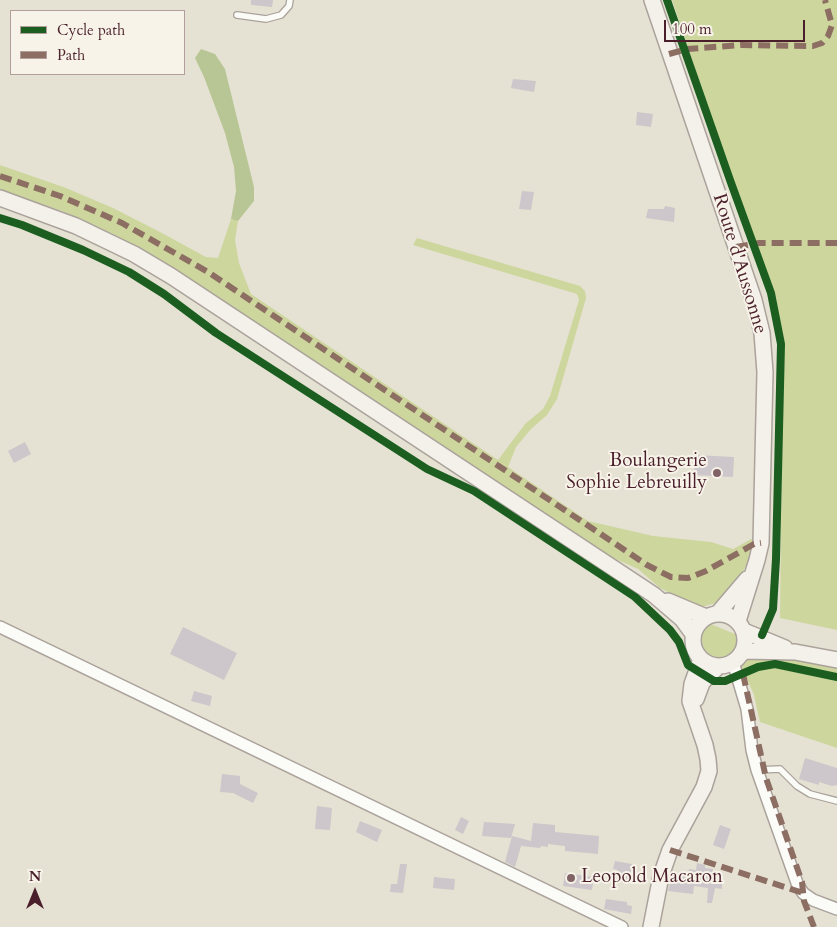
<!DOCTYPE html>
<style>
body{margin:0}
#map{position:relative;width:837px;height:927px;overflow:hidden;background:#e6e2d3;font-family:Cardo,serif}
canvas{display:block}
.legend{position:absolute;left:10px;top:10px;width:175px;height:65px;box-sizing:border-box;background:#f7f3e8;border:1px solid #b29e9c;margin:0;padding:6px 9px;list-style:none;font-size:15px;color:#4a1f2b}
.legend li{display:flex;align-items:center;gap:10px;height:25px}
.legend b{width:25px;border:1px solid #b29e9c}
.north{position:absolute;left:10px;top:867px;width:50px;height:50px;-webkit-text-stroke:4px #f7f3e8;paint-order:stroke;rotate:0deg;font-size:14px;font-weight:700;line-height:20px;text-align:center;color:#4a1f2b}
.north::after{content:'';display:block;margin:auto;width:18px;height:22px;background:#4a1f2b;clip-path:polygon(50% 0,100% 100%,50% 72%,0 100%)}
.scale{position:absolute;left:664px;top:20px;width:141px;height:22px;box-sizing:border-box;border:2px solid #4a1f2b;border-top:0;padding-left:6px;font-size:15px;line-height:18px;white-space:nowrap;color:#4a1f2b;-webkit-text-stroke:4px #f7f3e8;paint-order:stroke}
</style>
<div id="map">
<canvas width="837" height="927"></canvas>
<ul class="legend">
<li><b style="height:6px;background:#1b5e20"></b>Cycle path</li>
<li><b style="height:6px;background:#8d6e63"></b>Path</li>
</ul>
<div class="north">N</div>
<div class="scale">100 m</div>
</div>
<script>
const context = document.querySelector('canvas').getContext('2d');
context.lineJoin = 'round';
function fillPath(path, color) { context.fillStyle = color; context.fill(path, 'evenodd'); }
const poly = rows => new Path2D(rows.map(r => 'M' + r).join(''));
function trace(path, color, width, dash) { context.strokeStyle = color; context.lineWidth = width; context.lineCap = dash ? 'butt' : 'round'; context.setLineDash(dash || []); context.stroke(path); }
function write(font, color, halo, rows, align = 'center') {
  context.font = font + ' Cardo,serif'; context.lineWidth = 4; context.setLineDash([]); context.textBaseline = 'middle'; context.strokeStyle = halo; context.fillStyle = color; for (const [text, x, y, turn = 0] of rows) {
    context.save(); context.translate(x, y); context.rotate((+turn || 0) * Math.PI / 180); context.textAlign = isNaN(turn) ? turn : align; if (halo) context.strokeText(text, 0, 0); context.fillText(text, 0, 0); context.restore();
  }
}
fillPath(poly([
 [672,0,837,0,837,630,780,618,783,343,776,297,753,240],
 [0,165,66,188,113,208,160,232,206,257,218,258,231,219,238,221,235,240,239,263,251,294,498,460,525,424,543,409,550,396,579,300,577,294,413,245,417,238,580,286,585,291,586,298,557,399,547,415,531,429,516,447,508,467,588,521,653,536,711,542,733,549,757,536,751,557,731,593,716,603,701,607,689,603,660,588,638,569,602,553,198,284,153,256,119,237,62,211,0,190],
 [708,623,740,636,738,645,733,653,720,658,710,655,704,649,700,635,704,626],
 [752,656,785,657,837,669,837,748,760,722,754,695,742,667,743,660]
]), '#cdd69d');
fillPath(poly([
 [201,49,215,54,225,69,254,187,254,201,238,221,231,219,236,191,234,167,225,133,204,77,195,58]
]), '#b8c695');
fillPath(poly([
 [251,0,273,0,272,7,251,5],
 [513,79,536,81,534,92,511,88],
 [637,112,653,114,651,127,636,125],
 [522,191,534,192,531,210,519,209],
 [665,206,675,208,674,222,646,218,648,209,664,209],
 [25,442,31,454,14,463,8,451],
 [695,455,734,457,733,477,694,475],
 [183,627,237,653,224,680,170,654],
 [194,691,212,696,210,706,191,701],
 [805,758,837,768,837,785,832,786,819,782,819,785,799,779],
 [222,774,240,776,240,784,258,793,253,803,233,793,220,792],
 [317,806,332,808,330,830,315,829],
 [461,817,469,821,463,834,455,830],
 [360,821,382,830,377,842,356,832],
 [484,822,515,824,511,838,482,836],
 [533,823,555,825,555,832,599,836,598,854,565,851,565,846,548,844,548,847,541,846,540,848,521,846,515,867,505,862,512,836,531,841],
 [720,825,731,829,724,849,713,845],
 [615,861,632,864,629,883,616,881,618,870,613,869],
 [697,863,705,865,705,868,713,869,712,877,722,880,722,889,715,888,712,903,707,903,708,888,694,886,693,894,668,891,672,874,687,876,689,869,696,870],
 [400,864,407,864,403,893,390,892,391,884,397,884],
 [565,873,594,877,592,890,563,886],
 [434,877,455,879,454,890,433,888],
 [606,899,627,902,627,905,632,906,631,914,604,909]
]), '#cdc6ca');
const service = poly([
 [237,15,266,19,281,15,289,6,290,0],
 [757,770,780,769,797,786,810,794,837,801]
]);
const minor = poly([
 [0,627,622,927],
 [733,662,747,709,752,750,757,770,797,883,803,893,813,900,837,909]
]);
const secondary = poly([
 [652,0,754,300,762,333,765,372,761,543,757,560,738,621],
 [0,198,76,226,134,254,171,276,654,595,682,619,693,634],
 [668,601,706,617],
 [718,613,747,579],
 '693 640a26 26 0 1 1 52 0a26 26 0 1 1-52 0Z',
 [744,631,785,648],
 [743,651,795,652,837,660],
 [696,699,702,683,707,677,719,666],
 [651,927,661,876,670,850,704,787,709,771,708,759,705,745,690,701,692,684,701,659]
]);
trace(service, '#aaa29b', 8);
trace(minor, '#aaa29b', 14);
trace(secondary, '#aaa29b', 18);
trace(service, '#fbfbf8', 5.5);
trace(minor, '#fbfbf8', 11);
trace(secondary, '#f4f0ea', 15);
trace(poly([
 [669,54,687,49,741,45,813,46,822,43,828,36,832,25,825,0],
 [0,176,60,196,122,223,208,272,647,565,671,577,688,578,706,571,754,544,761,543],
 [736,247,759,243,837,243],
 [743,674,766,778,802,882,804,901,814,927],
 [670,850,803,893]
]), '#8d6e63', 6, [12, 6]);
trace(poly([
 [667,0,730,180,771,293,781,344,776,559,773,609,762,635],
 [0,218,22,225,83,250,129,272,164,294,216,333,427,469,474,491,635,597,670,630,679,642,688,665,714,681,725,681,758,667,775,664,837,677]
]), '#1b5e20', 8);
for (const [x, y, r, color] of [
 [717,473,5,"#816366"],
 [571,878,5,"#816366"]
]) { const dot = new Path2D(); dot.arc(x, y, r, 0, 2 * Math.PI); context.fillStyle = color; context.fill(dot); trace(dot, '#f7f3e8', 2); }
write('19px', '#4a1f2b', '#f7f3e8', [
 ["Route d'Aussonne",739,264,73]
]);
write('19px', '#4a1f2b', '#f7f3e8', [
 ["Boulangerie",707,462],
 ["Sophie Lebreuilly",707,484],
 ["Leopold Macaron",581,878,"left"]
], 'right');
</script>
